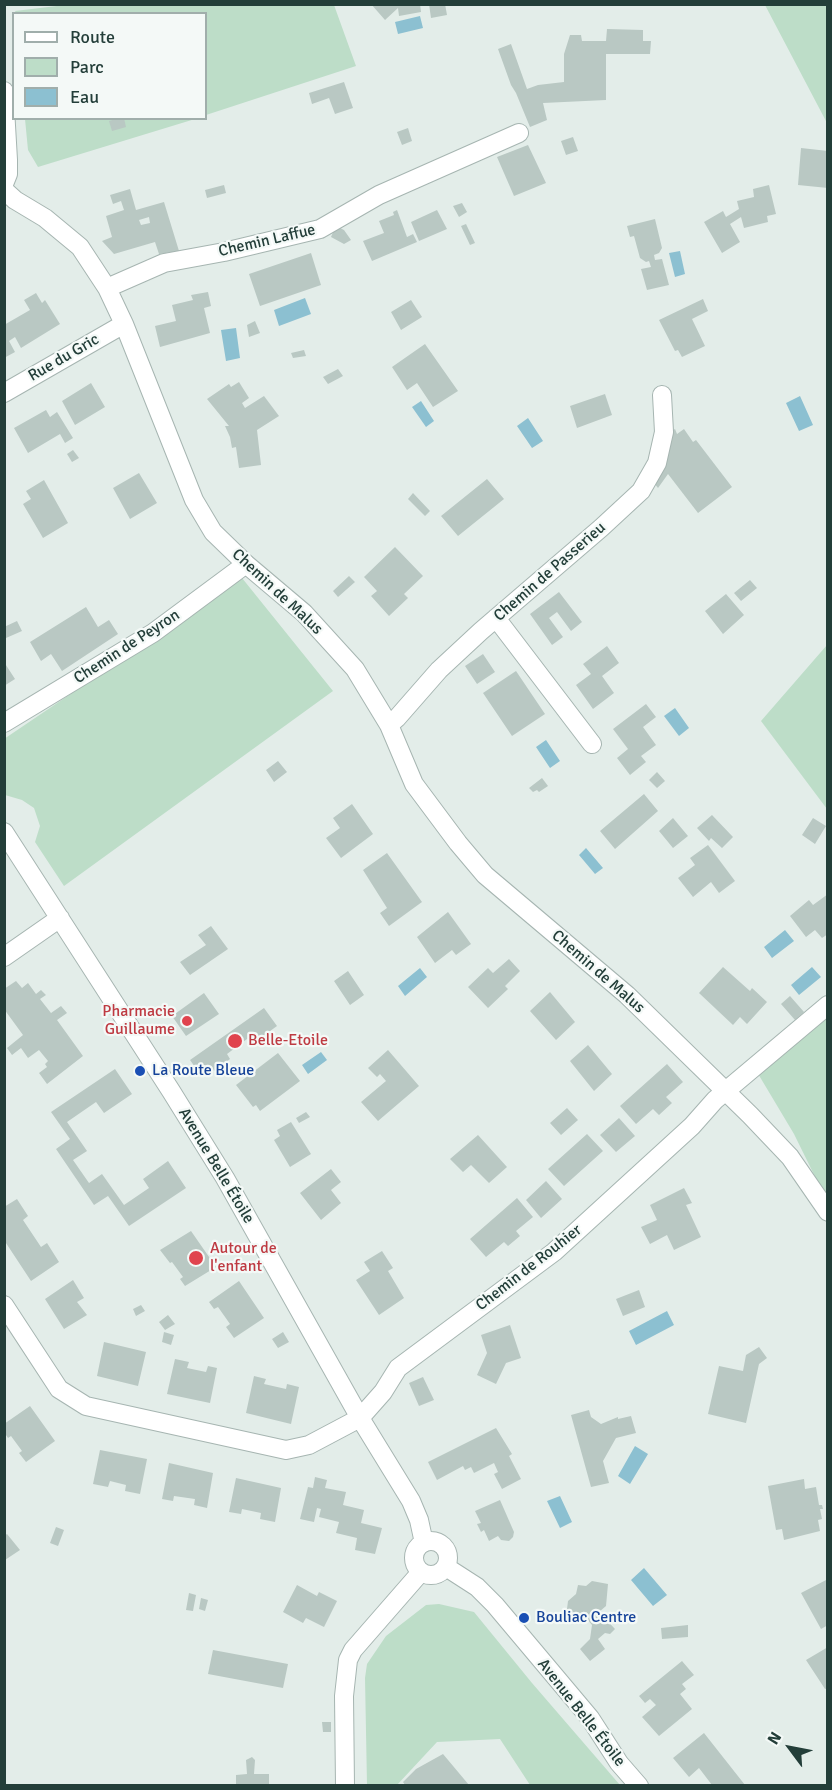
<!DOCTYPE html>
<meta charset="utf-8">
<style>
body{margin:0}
#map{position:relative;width:832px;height:1790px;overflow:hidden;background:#e3ede9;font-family:Signika,sans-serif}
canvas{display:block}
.frame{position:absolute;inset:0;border:6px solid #233e39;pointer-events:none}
.legend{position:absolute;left:12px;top:12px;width:195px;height:108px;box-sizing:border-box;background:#f4f9f7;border:2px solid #a0aeab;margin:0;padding:8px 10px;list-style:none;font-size:18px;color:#233e39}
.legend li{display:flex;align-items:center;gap:12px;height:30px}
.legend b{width:30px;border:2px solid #a0aeab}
.north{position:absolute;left:760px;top:1718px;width:60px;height:60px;-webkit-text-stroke:4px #f4f9f7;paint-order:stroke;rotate:302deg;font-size:16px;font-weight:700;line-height:24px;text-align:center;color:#233e39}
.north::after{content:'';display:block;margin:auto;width:21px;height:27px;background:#233e39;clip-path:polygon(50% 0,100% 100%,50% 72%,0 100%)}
</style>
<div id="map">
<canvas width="832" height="1790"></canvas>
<div class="frame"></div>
<ul class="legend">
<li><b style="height:8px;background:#fff"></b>Route</li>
<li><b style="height:16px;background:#bdddc8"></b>Parc</li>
<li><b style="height:16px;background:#8cc0d1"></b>Eau</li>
</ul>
<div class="north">N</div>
</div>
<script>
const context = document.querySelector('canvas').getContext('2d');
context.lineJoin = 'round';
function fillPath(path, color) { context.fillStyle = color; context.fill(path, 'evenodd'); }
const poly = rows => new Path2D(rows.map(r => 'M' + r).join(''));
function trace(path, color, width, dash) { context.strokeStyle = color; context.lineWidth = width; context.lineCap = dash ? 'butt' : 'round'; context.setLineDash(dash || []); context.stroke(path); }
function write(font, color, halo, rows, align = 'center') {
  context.font = font + ' Signika,sans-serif'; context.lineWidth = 4.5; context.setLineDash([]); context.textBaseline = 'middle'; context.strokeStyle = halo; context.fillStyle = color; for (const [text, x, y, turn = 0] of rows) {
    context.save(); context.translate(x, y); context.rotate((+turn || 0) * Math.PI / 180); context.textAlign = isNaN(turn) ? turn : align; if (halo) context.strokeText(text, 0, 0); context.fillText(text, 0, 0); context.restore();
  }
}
fillPath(poly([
 [65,5,334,5,356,66,206,115,206,14,16,13,15,11],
 [765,5,827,5,827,123],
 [25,119,195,119,38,167,28,150],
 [242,578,333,691,64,886,35,842,40,826,34,808,22,800,5,795,4,739],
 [827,645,827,809,761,721],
 [827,1003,827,1201,794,1134,754,1067],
 [439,1604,474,1612,532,1683,620,1785,530,1785,500,1739,437,1742,397,1785,367,1785,365,1678,367,1664,386,1636,426,1605]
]), '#bdddc8');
fillPath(poly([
 [420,16,423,28,398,34,395,22],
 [680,251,685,274,675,277,669,253],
 [305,298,311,314,279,326,274,310],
 [236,328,240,358,226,361,221,330],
 [800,396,813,425,799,431,786,403],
 [421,401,434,421,426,427,412,407],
 [528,418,543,441,532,448,517,426],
 [675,708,689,728,679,736,664,716],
 [546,740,560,761,550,768,536,747],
 [586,848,603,868,595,874,579,855],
 [785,930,794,941,772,958,764,947],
 [812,967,821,977,799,995,791,985],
 [420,968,427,977,405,996,398,986],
 [321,1052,327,1060,308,1074,302,1065],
 [667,1311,674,1325,636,1345,629,1331],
 [635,1446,648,1454,630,1484,618,1476],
 [560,1496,572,1522,560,1528,547,1501],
 [644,1568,667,1595,653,1606,631,1580]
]), '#8cc0d1');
fillPath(poly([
 [371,4,420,4,421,12,399,16,398,8,385,20],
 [429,4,445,4,447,15,431,18],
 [607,29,643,30,643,41,651,41,650,54,606,54,606,100,543,103,547,120,530,127,516,93,511,85,498,49,511,44,527,89,538,85,564,82,564,54,570,35,581,35,582,41,606,41],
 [344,82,353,108,335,114,329,98,312,104,309,93],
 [119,118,124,118,126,127,112,131,109,121],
 [408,128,412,141,402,145,397,132],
 [573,137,578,151,566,155,561,141],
 [528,145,546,183,514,196,497,157],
 [801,148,828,151,828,188,798,185],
 [224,185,226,193,207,198,205,190],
 [769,185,776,214,767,216,768,222,744,228,741,217,730,224,740,242,722,253,704,222,723,211,726,217,739,209,737,201,754,197,753,189],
 [130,189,136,210,164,202,179,251,159,254,155,242,114,254,102,241,112,237,106,216,124,210,121,201,113,204,110,195],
 [149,217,150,223,141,225,139,220],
 [462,203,467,212,459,217,453,206],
 [397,210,407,237,413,234,417,242,372,261,363,241,384,233,379,221,394,215,393,212],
 [437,210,447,229,419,241,411,222],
 [655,219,662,248,659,253,654,255,655,260,662,259,669,285,647,290,641,269,651,267,649,261,646,262,640,258,634,236,630,237,627,226],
 [466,224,475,243,470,245,461,226],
 [338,227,344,230,351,240,344,244,331,237,334,230],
 [311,253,321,285,260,306,249,274],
 [208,292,211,306,204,308,210,333,160,347,155,326,176,321,172,305,193,300,191,295],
 [36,293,42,303,45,300,60,324,21,348,15,337,9,341,15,352,4,358,4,325,30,310,24,300],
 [703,299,708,311,692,319,705,346,682,357,678,350,675,351,659,320],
 [411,300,422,317,401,330,391,312],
 [255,321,260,333,249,337,247,325],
 [425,344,458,391,433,407,417,383,407,390,392,367],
 [304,350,306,356,293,358,291,353],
 [338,369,343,376,328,384,323,377],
 [239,382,249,398,242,403,245,408,264,396,279,416,257,430,261,465,239,468,236,447,232,448,230,437,225,426,229,426,207,399,229,384,231,387],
 [91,383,105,407,75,425,62,401],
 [605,394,612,415,577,428,570,406],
 [46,410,50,417,57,412,73,438,65,443,60,434,28,453,14,428],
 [675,429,677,434,684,429,693,442,696,440,732,487,698,513,668,474,658,488,654,483,667,434],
 [73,450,79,458,72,462,67,454],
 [139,473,157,503,130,519,113,488],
 [487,479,504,499,458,536,441,516],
 [44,480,68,523,43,538,23,504,31,499,26,491],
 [413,493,430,511,425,516,408,499],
 [395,547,423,576,404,594,408,598,389,616,371,596,377,591,364,577],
 [349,576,355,582,338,597,333,591],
 [750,580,757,588,741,601,734,593],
 [559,592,582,622,571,631,557,612,549,618,563,637,552,645,530,614],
 [726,594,744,615,723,634,705,611],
 [86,607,98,627,109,620,118,634,62,671,51,654,41,661,30,642],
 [17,621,22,631,6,638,4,627],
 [607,646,619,663,602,676,614,693,593,709,576,685,591,674,583,664],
 [483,654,495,672,477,684,465,666],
 [4,662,15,679,4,686],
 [516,671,545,714,512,736,483,693],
 [646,704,656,717,643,727,656,745,641,756,646,762,630,775,617,758,628,749,613,729],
 [278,761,287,772,274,782,266,770],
 [657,772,665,781,657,788,649,780],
 [542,778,548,786,539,792,537,790,533,792,529,788],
 [644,794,658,811,615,849,600,831],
 [352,804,373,834,341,858,326,838,340,828,333,818],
 [712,815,733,837,722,848,711,838,709,841,697,828],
 [673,818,688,836,673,848,659,831],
 [813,818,826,826,815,844,802,835],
 [708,845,735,881,719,893,711,882,693,897,678,878,695,865,690,858],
 [387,853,422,902,389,926,380,913,387,908,363,870],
 [828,894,828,934,822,938,815,930,806,937,790,916,809,900,813,905],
 [448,912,471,944,456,955,452,950,435,963,417,937],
 [211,926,228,949,190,975,180,962,206,945,198,935],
 [509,959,520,971,505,986,508,989,488,1008,468,987,488,968,493,973],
 [723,967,750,991,752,988,767,1002,747,1024,740,1017,733,1025,699,993],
 [348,971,364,995,350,1005,334,981],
 [16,981,22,988,28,983,36,994,41,990,46,995,40,999,51,1013,61,1006,67,1013,57,1020,83,1056,47,1084,39,1073,47,1067,45,1064,48,1061,39,1050,28,1058,21,1048,12,1055,7,1048,23,1035,4,1009,4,1001,6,1000,4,989],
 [550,992,575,1022,556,1040,530,1011],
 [204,993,219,1014,186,1036,172,1016],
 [790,996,804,1012,795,1020,781,1004],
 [264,1008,277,1026,255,1042,251,1036,227,1054,230,1059,214,1071,212,1067,202,1077,190,1060],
 [588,1045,612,1074,594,1091,570,1061],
 [388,1050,419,1086,378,1121,361,1102,386,1081,380,1074,377,1077,368,1068],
 [278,1053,300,1081,260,1111,256,1105,253,1107,236,1085],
 [667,1064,683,1082,666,1097,672,1103,659,1115,653,1109,636,1124,620,1106],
 [115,1069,132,1094,104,1113,96,1102,67,1122,87,1151,73,1160,89,1183,102,1174,124,1205,149,1188,143,1179,168,1161,186,1188,129,1226,108,1196,94,1205,56,1149,70,1139,51,1112],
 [567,1108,578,1120,561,1135,550,1123],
 [306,1112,310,1117,299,1123,296,1118],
 [619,1118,635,1136,616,1152,600,1135],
 [291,1122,311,1154,290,1167,274,1140,280,1136,277,1130],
 [587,1134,603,1151,564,1186,548,1169],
 [478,1135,507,1167,489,1183,471,1165,463,1172,450,1159],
 [331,1169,341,1182,331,1190,341,1203,321,1220,300,1193],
 [546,1181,562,1199,541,1218,526,1200],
 [684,1188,692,1203,686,1205,701,1237,674,1250,667,1235,650,1244,641,1227,657,1220,650,1205],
 [517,1198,533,1217,516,1231,520,1236,508,1246,504,1242,486,1257,470,1239],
 [17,1199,28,1216,23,1220,41,1247,47,1243,59,1262,31,1281,4,1240,4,1207],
 [191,1231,216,1267,185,1286,180,1279,183,1277,172,1262,170,1263,160,1250],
 [382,1251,393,1268,388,1271,404,1298,379,1315,356,1280,370,1271,364,1262],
 [73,1280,84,1298,77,1302,87,1315,64,1329,45,1299],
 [239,1281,264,1318,234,1338,226,1327,230,1324,218,1307,214,1309,209,1302],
 [639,1290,645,1307,623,1316,616,1299],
 [141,1305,145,1311,136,1316,133,1309],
 [168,1315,175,1324,165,1330,159,1322],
 [510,1325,521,1358,506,1363,496,1384,477,1375,487,1353,481,1335],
 [164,1332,174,1335,171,1345,162,1342],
 [283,1332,289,1342,278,1348,272,1339],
 [104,1342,146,1352,138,1386,97,1376],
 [759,1347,767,1358,759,1364,746,1423,708,1414,719,1366,743,1371,746,1355],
 [175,1359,189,1362,187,1368,206,1372,208,1366,217,1368,210,1403,167,1394],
 [254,1376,266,1379,264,1384,286,1389,287,1384,299,1387,291,1424,246,1413],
 [423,1377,434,1400,419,1406,409,1383],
 [30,1406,55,1441,26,1462,19,1453,22,1451,11,1436,8,1438,4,1432,4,1424],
 [589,1410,591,1417,601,1424,618,1417,618,1419,631,1416,636,1433,616,1438,603,1461,609,1483,591,1487,571,1415],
 [496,1428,512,1454,509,1456,521,1479,502,1489,494,1474,498,1472,494,1463,474,1473,471,1467,465,1470,463,1466,437,1480,428,1462],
 [100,1450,147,1459,140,1494,125,1491,126,1485,110,1481,108,1487,93,1484],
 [169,1463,213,1473,207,1508,194,1505,195,1499,174,1496,173,1501,162,1499],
 [315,1477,327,1480,325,1488,346,1492,343,1505,364,1510,361,1523,382,1528,375,1554,355,1550,357,1538,336,1533,339,1522,319,1517,321,1509,317,1508,314,1522,300,1519,308,1487,313,1488],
 [236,1478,281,1488,275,1522,260,1519,261,1513,242,1509,241,1514,229,1512],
 [804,1479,805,1489,816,1487,819,1505,822,1505,823,1509,820,1509,822,1519,818,1520,820,1531,784,1540,782,1529,776,1530,768,1486],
 [500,1500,514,1532,513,1537,509,1541,501,1540,498,1536,489,1541,484,1530,481,1532,477,1524,481,1523,475,1511],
 [56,1527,64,1530,58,1546,50,1543],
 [7,1534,20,1550,5,1560,4,1536],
 [828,1579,828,1625,821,1629,801,1593],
 [592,1581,608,1584,606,1606,599,1612,615,1629,610,1634,605,1633,598,1639,605,1649,590,1661,580,1649,590,1639,592,1625,587,1619,576,1620,567,1609,568,1601,576,1594,578,1585,586,1586],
 [297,1585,317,1596,319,1592,337,1601,324,1627,306,1618,303,1623,283,1612],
 [189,1593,196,1595,193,1611,186,1610],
 [201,1598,208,1600,205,1611,199,1609],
 [688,1625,688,1637,662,1639,661,1628],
 [828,1647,828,1688,825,1689,806,1660],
 [213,1650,288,1664,283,1688,208,1674],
 [682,1661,694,1675,682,1684,686,1689,680,1694,692,1709,659,1736,642,1717,656,1705,650,1699,645,1703,639,1696],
 [322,1722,331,1722,331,1732,323,1732],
 [704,1733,745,1785,712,1785,699,1768,689,1777,673,1758],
 [443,1754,469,1785,405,1785,403,1782,416,1769],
 [252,1757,255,1760,254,1774,269,1774,269,1785,236,1785,236,1775,247,1774,246,1760]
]), '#b9c8c3');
const minor = poly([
 [4,91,8,160,8,174,4,184],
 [4,190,15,200,45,218,80,247,107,288,124,324,194,500,213,532,246,564,304,613,355,669,389,725,414,784,458,843,485,875,627,995,750,1115,790,1157,828,1212],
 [107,288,164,263,224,252,320,229,379,195,519,133],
 [4,393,124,324],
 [496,618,592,744],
 [4,723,153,633,246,564],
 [389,725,397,718,439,670,481,631,601,528,641,491,657,463,664,432,662,395],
 [4,832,171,1091,225,1178,360,1418,411,1501,419,1520,424,1543],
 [4,957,60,918],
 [4,1305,59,1389,86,1406,286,1450,309,1445,360,1418,383,1392,398,1368,554,1252,692,1126,715,1100,828,1005],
 '414 1558a17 17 0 1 1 34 0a17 17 0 1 1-34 0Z',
 [446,1567,477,1587,495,1605,590,1718,619,1763,639,1786],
 [345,1786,344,1696,348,1660,353,1650,421,1572]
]);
trace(minor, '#a6b5b1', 20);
trace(minor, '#fff', 18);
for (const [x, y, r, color] of [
 [187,1021,6,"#e0444e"],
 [235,1041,8,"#e0444e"],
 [140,1071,6,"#1a4fb4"],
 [196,1258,8,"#e0444e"],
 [524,1618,6,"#1a4fb4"]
]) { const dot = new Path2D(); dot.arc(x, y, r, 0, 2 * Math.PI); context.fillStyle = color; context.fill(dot); trace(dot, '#f4f9f7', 2); }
write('16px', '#233e39', '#f4f9f7', [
 ["Chemin Laffue",267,241,-13],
 ["Rue du Gric",64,358,-30],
 ["Chemin de Passerieu",550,572,-41],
 ["Chemin de Malus",277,592,43],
 ["Chemin de Peyron",127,647,-33],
 ["Chemin de Malus",598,972,41],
 ["Avenue Belle Étoile",216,1166,59],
 ["Chemin de Rouhier",529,1268,-38],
 ["Avenue Belle Étoile",581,1713,52]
]);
write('16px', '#be3a42', '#f4f9f7', [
 ["Pharmacie",175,1012,"right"],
 ["Guillaume",175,1030,"right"],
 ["Belle-Etoile",248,1041],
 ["Autour de",210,1249],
 ["l'enfant",210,1267]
], 'left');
write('16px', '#164399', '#f4f9f7', [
 ["La Route Bleue",152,1071],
 ["Bouliac Centre",536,1618]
], 'left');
</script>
